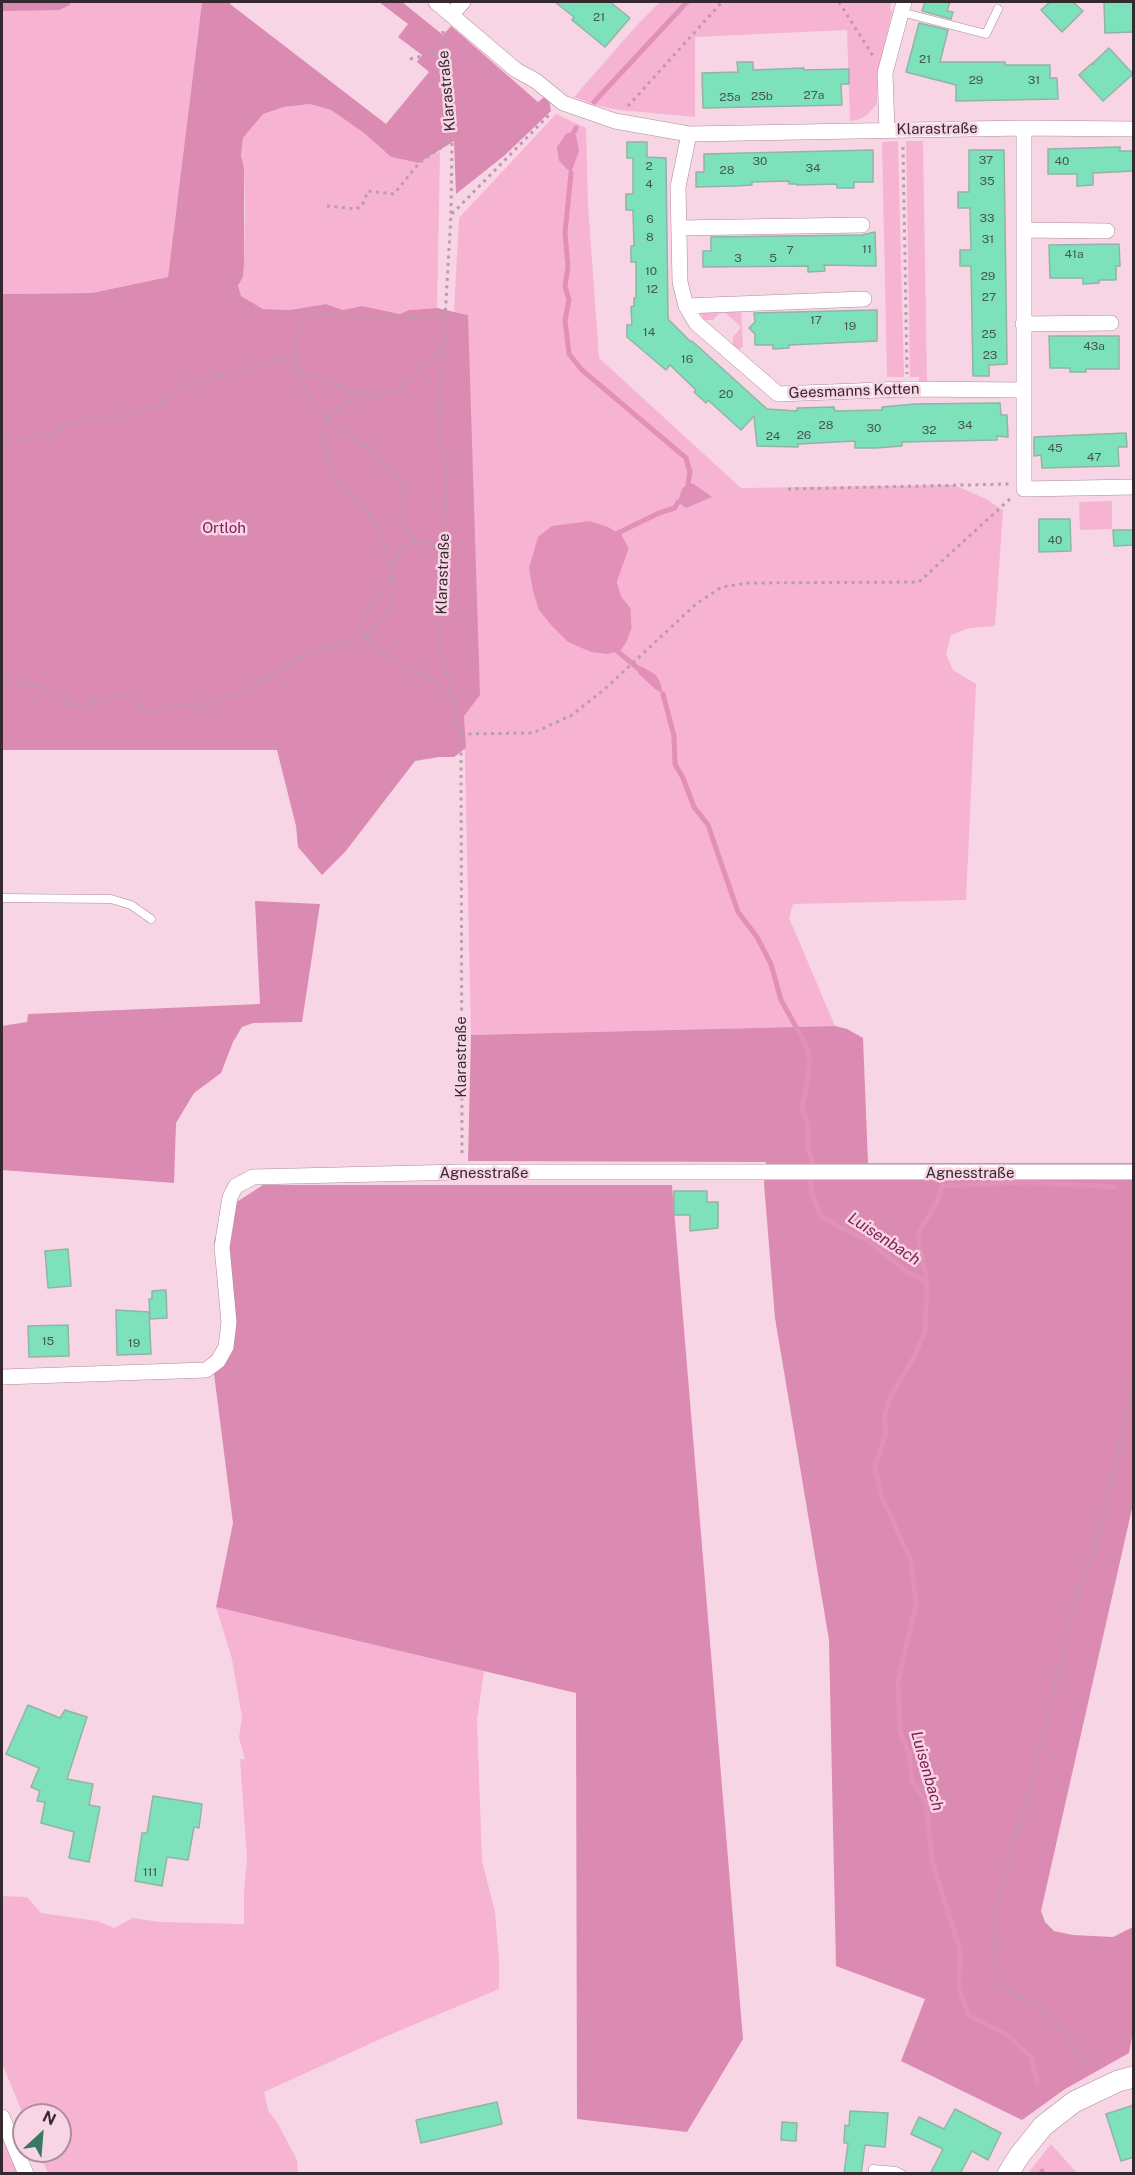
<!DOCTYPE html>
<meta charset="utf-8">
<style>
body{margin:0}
#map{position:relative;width:1135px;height:2175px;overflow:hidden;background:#f8d5e4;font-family:"Public Sans",sans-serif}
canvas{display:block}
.frame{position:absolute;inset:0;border:3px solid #35282e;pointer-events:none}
.north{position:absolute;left:12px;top:2103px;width:60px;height:60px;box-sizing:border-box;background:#f8d5e4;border:2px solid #aa909b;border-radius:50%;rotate:26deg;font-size:16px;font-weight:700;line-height:24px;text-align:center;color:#35282e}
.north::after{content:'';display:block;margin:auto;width:21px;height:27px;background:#3b7761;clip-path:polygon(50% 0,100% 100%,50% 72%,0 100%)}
</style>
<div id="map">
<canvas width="1135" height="2175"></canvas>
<div class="frame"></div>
<div class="north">N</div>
</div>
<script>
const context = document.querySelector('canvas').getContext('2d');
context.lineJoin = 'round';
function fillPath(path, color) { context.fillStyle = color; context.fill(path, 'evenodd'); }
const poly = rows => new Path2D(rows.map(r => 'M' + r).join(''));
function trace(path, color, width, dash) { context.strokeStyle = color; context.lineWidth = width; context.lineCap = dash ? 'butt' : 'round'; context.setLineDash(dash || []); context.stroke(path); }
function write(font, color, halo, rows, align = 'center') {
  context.font = font + ' "Public Sans",sans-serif'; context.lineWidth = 5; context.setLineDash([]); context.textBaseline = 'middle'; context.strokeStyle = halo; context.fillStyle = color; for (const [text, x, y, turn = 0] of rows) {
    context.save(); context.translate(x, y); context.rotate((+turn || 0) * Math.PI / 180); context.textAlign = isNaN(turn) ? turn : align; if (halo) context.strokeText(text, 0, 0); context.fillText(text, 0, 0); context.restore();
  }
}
fillPath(poly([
 [2,2,202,2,168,277,92,293,2,294],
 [660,2,891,2,890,8,892,12,877,78,877,104,866,116,857,120,850,121,847,30,695,37,695,117,619,110,595,105,574,97,637,25],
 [310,104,331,110,364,133,391,157,419,163,440,151,437,308,409,310,400,314,362,306,343,310,326,304,290,310,263,309,241,296,238,287,243,277,244,264,245,207,244,168,241,155,243,138,263,114,284,107],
 [556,114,586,128,588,205,599,358,741,488,954,485,986,499,1003,510,995,626,969,628,951,635,946,654,953,670,976,684,966,900,793,904,789,918,835,1026,471,1035,464,716,468,315,454,311,459,218],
 [576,135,578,151,571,172,559,161],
 [898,141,904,377,887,377,882,142],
 [906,141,923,141,927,384,919,384,919,377,910,377],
 [741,304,743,347,737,350,733,347,733,337,741,327,722,310,713,320,704,320,700,311],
 [1112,501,1112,529,1080,530,1079,502],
 [216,1607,484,1671,477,1720,482,1861,495,1912,499,1957,499,1989,387,2036,264,2092,268,2110,278,2124,297,2160,298,2173,48,2173,38,2151,60,2151,60,2115,24,2115,24,2117,2,2063,2,1896,27,1897,41,1913,97,1921,114,1928,133,1918,159,1922,244,1924,244,1891,247,1859,240,1759,245,1759,239,1738,242,1717,232,1659],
 [2,2120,21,2173,2,2173],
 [1051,2144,1077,2173,1028,2173]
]), '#f6b4d2');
fillPath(poly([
 [2,2,70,2,70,5,59,10,2,11],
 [202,2,231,2,230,4,386,124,429,72,417,62,422,55,398,37,408,24,379,2,402,2,443,35,451,26,538,102,548,94,551,111,505,155,456,194,454,141,419,163,391,157,364,133,331,110,310,104,284,107,263,114,243,138,241,155,244,168,244,264,243,277,238,286,241,296,263,309,290,310,326,304,343,310,362,306,400,314,409,310,437,308,468,315,480,695,464,716,466,748,454,757,439,757,415,761,345,852,322,875,298,847,296,826,277,750,2,750,2,294,92,293,168,277],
 [255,901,320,904,302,1022,253,1023,242,1027,233,1042,221,1073,194,1093,176,1123,174,1183,2,1170,2,1026,27,1022,28,1014,260,1004],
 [835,1026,847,1029,863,1038,868,1163,1133,1163,1133,1504,1041,1911,1045,1922,1054,1931,1073,1935,1113,1937,1133,1927,1134,2027,1129,2053,1065,2089,1022,2120,901,2061,925,1999,836,1966,829,1640,775,1318,764,1184,766,1162,468,1161,471,1035],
 [263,1185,672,1185,743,2039,687,2132,577,2119,576,1693,216,1607,233,1523,212,1358,228,1354,214,1241,226,1209]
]), '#db8ab1');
fillPath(poly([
 [571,132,576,135,579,151,571,173,559,161,557,147,566,134],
 [688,483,694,484,712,497,686,508,678,502,682,489],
 [590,521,608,527,618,533,626,549,614,582,619,598,628,609,629,628,624,641,617,651,608,654,591,652,568,642,552,626,539,610,533,591,529,568,538,537,552,526],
 [641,666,656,675,660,682,663,694,655,689,638,673]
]), '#e290b7');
trace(poly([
 [594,102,687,2],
 [574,132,576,128],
 [571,173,565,233,568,267,565,286,569,300,565,320,569,354,582,370,686,458,690,472,688,483],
 [639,669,617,651,624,641,629,628,628,609,619,598,614,582,626,549,618,533,659,513,675,508,678,502],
 [663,694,674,736,675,764,683,778,694,807,708,825,738,912,757,937,771,964,781,1000,805,1043,810,1057,806,1091,802,1106,808,1126,808,1149,813,1163],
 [811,1182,811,1192,821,1216,839,1227,868,1241,907,1272,927,1282,925,1332,913,1359,891,1396,884,1417,886,1433,875,1467,882,1498,911,1560,916,1605,898,1681,900,1732,909,1754,912,1780,926,1803,932,1861,960,1950,959,1988,969,2016,1006,2034,1031,2057,1038,2084],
 [927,1282,918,1239,920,1230,937,1202,942,1186,1028,1182,1114,1187],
 [1042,2171,1043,2174]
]), '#e290b7', 5);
const building = poly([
 [555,2,610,2,630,18,605,47,572,20,574,17,555,2],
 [925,2,950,2,947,11,953,12,951,19,922,11,925,2],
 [1050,2,1073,2,1083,11,1062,32,1041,10,1050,2],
 [1104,2,1134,2,1134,32,1105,33,1104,2],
 [919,23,948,30,940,62,1005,62,1005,65,1050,65,1050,78,1057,78,1058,99,956,101,956,85,906,72,919,23],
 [1109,48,1133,74,1103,101,1079,75,1091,64,1094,64,1093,63,1109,48],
 [737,62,753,62,753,70,804,68,804,70,849,69,849,84,841,84,842,105,703,108,702,73,738,72,737,62],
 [627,142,647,142,647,157,666,158,668,319,691,342,692,341,767,409,797,411,797,408,834,407,835,411,882,410,882,407,915,404,1000,403,1001,415,1007,415,1008,437,997,436,997,440,902,442,902,446,876,448,855,448,855,441,798,444,798,447,757,446,754,416,741,430,708,400,706,403,694,392,696,390,670,365,666,370,627,337,627,325,632,325,631,307,634,306,634,298,636,298,636,262,631,262,631,246,634,246,633,210,626,210,626,194,633,194,633,158,627,158,627,142],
 [1120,147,1120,151,1134,151,1134,171,1093,173,1093,185,1077,186,1077,174,1048,174,1048,149,1120,147],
 [873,150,873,182,854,182,854,188,837,188,837,184,797,185,797,184,789,184,789,181,752,182,752,185,735,186,696,187,696,172,704,172,704,154,873,150],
 [969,150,1004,150,1007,364,989,365,989,376,973,376,971,266,960,266,960,250,971,250,970,208,958,208,958,192,969,192,969,150],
 [875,232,876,266,824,265,825,271,808,272,808,266,703,267,703,251,711,251,711,237,862,235,875,232],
 [1119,244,1120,266,1116,266,1116,280,1099,280,1099,283,1083,284,1083,278,1050,278,1049,245,1119,244],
 [877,310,877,341,789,345,789,348,773,349,773,345,755,345,755,334,749,328,755,322,754,313,877,310],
 [1049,336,1119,336,1119,369,1086,369,1086,372,1070,372,1070,368,1050,368,1049,336],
 [1126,433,1127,447,1118,447,1119,466,1042,468,1041,455,1034,456,1034,437,1126,433],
 [1039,519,1070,519,1071,551,1039,552,1039,519],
 [1113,530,1134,530,1134,545,1114,546,1113,530],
 [674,1191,707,1191,707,1202,718,1202,718,1228,690,1231,690,1215,674,1215,674,1191],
 [68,1249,71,1286,48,1288,45,1251,68,1249],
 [166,1290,167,1318,150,1319,149,1299,152,1299,152,1291,166,1290],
 [116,1310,149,1312,151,1354,117,1355,116,1310],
 [68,1325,69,1356,29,1357,28,1326,68,1325],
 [28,1705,60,1718,65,1710,87,1717,67,1779,93,1784,89,1805,100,1807,89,1862,69,1858,74,1832,41,1823,45,1802,37,1801,40,1791,31,1787,39,1768,6,1754,28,1705],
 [153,1796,202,1804,199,1828,194,1827,188,1860,167,1857,162,1886,135,1881,142,1833,147,1833,153,1796],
 [497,2102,502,2124,421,2143,416,2120,497,2102],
 [1134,2105,1134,2157,1121,2161,1106,2114,1134,2105],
 [955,2109,1001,2133,988,2160,972,2151,960,2174,930,2174,943,2149,911,2134,919,2117,944,2129,955,2109],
 [850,2111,888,2113,885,2147,865,2145,861,2174,844,2174,848,2143,844,2143,845,2125,849,2126,850,2111],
 [782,2122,797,2123,796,2141,781,2140,782,2122]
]);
fillPath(building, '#7de2bc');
trace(building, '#90b4a5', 1.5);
const lane = poly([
 [901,12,986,34,998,9],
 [2,898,111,899,131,905,151,919],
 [872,2174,873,2169,896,2171,902,2174]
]);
const street = poly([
 [436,2,516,70,536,81,563,103,615,121,689,134,1024,128,1134,129],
 [451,15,463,2],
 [1024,128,1024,489,1134,487],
 [887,130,885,73,904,2],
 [689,134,678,187,680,282,686,306,696,323,778,394,907,389,1023,390],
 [679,228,862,225],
 [1024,230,1107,231],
 [686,306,864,299],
 [1023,324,1111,323],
 [2,1377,206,1370,218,1361,226,1347,229,1322,222,1247,230,1197,236,1186,253,1177,462,1172,1134,1172],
 [2,2117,26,2174]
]);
const secondary = poly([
 [1008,2174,1019,2156,1043,2126,1074,2102,1118,2081,1134,2077]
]);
trace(lane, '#ac8b99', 9);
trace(street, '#ac8b99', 16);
trace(secondary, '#ac8b99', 22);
trace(poly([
 [839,2,873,56],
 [443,31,443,51,452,140,451,214,438,440,447,455,444,547,446,588,440,641,461,734,462,1155],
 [410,59,443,51],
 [628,106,722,2],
 [903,147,907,374],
 [327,206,356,209,362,206,368,191,394,194,419,163,452,140],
 [452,214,550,114],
 [293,360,304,312,362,317,446,317],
 [298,370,308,398,337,428,356,442,366,445,372,454,398,479,404,490,400,513,406,531,414,540],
 [355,393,353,399,328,416,323,428,327,462,339,485,374,518,390,566],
 [2,440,9,441,51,435,80,421,95,418,115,421,169,398,183,387,200,380,242,371,285,358,293,360,298,369,355,393,378,396,397,390,429,359,445,347],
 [788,489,1010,484],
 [392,575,363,619,362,629,366,635,377,625,390,607,393,589,392,575,391,568,404,547,414,540,444,547],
 [2,678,28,687,37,685,50,690,74,705,85,705,118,695,130,701,137,707,153,710,179,705,198,708,219,699,238,696,304,655,323,649,354,643,366,635,372,646,400,664,433,680,452,695],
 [461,734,533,733,572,715,607,687,696,604,722,587,748,583,919,582,1012,497],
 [1099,2068,1081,2055,1050,2015,1005,1988,996,1972,994,1913,1027,1798,1081,1577,1093,1557,1134,1379]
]), '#b99da9', 3, [3, 4.5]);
trace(lane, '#fff', 8);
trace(street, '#fff', 15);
trace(secondary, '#fff', 21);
write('12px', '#475652', null, [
 ["21",599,17],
 ["21",925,59],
 ["29",976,80],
 ["31",1034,80],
 ["27a",814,95],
 ["25b",762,96],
 ["25a",730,97],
 ["37",986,160],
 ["30",760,161],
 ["40",1062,161],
 ["2",649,166],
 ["34",813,168],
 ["28",727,170],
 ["35",987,181],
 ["4",649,184],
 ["33",987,218],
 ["6",650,219],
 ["8",650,237],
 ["31",988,239],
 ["11",867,249],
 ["7",790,250],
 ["41a",1074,254],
 ["3",738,258],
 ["5",773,258],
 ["10",651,271],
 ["29",988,276],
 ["12",652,289],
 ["27",989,297],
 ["17",816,320],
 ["19",850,326],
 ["14",649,332],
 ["25",989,334],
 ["43a",1094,346],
 ["23",990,355],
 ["16",687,359],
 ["20",726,394],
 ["28",826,425],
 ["34",965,425],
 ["30",874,428],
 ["32",929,430],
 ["26",804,435],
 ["24",773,436],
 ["45",1055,448],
 ["47",1094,457],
 ["40",1055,540],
 ["15",48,1341],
 ["19",134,1343],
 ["111",150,1872]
]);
write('15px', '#35282e', '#f8d5e4', [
 ["Klarastraße",447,91,-95],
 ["Klarastraße",937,129,-1],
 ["Geesmanns Kotten",854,391,-2],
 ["Klarastraße",443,574,-88],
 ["Klarastraße",461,1057,-90],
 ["Agnesstraße",484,1173],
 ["Agnesstraße",970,1173]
]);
write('15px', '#7f2056', '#f8d5e4', [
 ["Ortloh",224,528]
]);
write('italic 16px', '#7f2156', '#f8d5e4', [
 ["Luisenbach",884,1239,33],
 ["Luisenbach",927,1771,74]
]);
</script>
